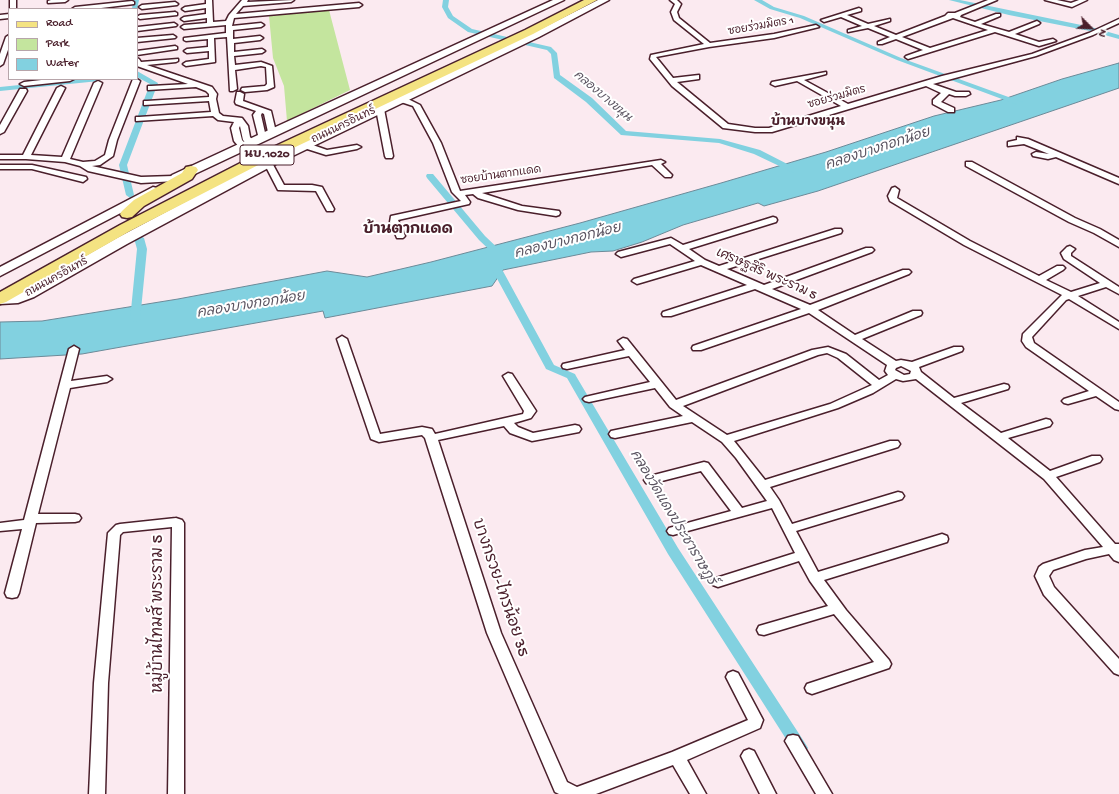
<!DOCTYPE html>
<meta charset="utf-8">
<style>
body{margin:0}
#map{position:relative;width:1119px;height:794px;overflow:hidden;background:#fbeaf0;font-family:"Gochi Hand",sans-serif}
canvas{display:block}
.legend{position:absolute;left:8px;top:8px;width:130px;height:72px;box-sizing:border-box;background:#fff;border:1px solid #b7a5aa;margin:0;padding:5px 7px;list-style:none;font-size:12px;color:#4a1f2b}
.legend li{display:flex;align-items:center;gap:8px;height:20px}
.legend b{width:20px;border:1px solid #b7a5aa}
.north{position:absolute;left:1071px;top:8px;width:40px;height:40px;-webkit-text-stroke:3px #fff;paint-order:stroke;rotate:114deg;font-size:11px;font-weight:700;line-height:16px;text-align:center;color:#4a1f2b}
.north::after{content:'';display:block;margin:auto;width:14px;height:18px;background:#4a1f2b;clip-path:polygon(50% 0,100% 100%,50% 72%,0 100%)}
</style>
<div id="map">
<canvas width="1119" height="794"></canvas>
<ul class="legend">
<li><b style="height:5px;background:#f4e382"></b>Road</li>
<li><b style="height:11px;background:#c4e59e"></b>Park</li>
<li><b style="height:11px;background:#82d1e0"></b>Water</li>
</ul>
<div class="north">N</div>
</div>
<script>
const context = document.querySelector('canvas').getContext('2d');
context.lineJoin = 'round';
function fillPath(path, color) { context.fillStyle = color; context.fill(path, 'evenodd'); }
const poly = rows => new Path2D(rows.map(r => 'M' + r).join(''));
function trace(path, color, width, dash) { context.strokeStyle = color; context.lineWidth = width; context.lineCap = dash ? 'butt' : 'round'; context.setLineDash(dash || []); context.stroke(path); }
function write(font, color, halo, rows, align = 'center') {
  context.font = font + ' "Gochi Hand","Playpen Sans Thai",sans-serif'; context.lineWidth = 4; context.setLineDash([]); context.textBaseline = 'middle'; context.strokeStyle = halo; context.fillStyle = color; for (const [text, x, y, turn = 0] of rows) {
    context.save(); context.translate(x, y); context.rotate((+turn || 0) * Math.PI / 180); context.textAlign = isNaN(turn) ? turn : align; if (halo) context.strokeText(text, 0, 0); context.fillText(text, 0, 0); context.restore();
  }
}
fillPath(poly([
 [329,10,350,90,287,121,284,86,273,58,269,16]
]), '#c4e59e');
const water = poly([
 [1119,63,1119,88,818,191,764,206,758,203,683,225,642,242,613,251,591,252,503,270,492,286,325,318,323,311,82,354,0,359,0,322,42,321,178,299,327,271,367,277,431,262,580,223,721,183,826,152,934,116,1001,100,1062,79,1119,63]
]);
fillPath(water, '#82d1e0');
trace(water, '#6c8a98', 1);
fillPath(poly([
 [133,0,139,0,137,10,137,9,132,9,133,0],
 [443,0,449,0,448,7,453,16,472,29,551,47,557,53,560,75,592,98,626,131,720,139,760,150,801,171,800,173,794,173,754,154,719,143,621,135,586,102,554,78,551,54,547,50,468,32,448,18,442,7,443,0],
 [754,0,762,0,774,7,804,16,901,58,1025,103,1021,105,1018,105,897,60,800,18,770,9,754,0],
 [949,0,960,0,1091,27,1119,35,1119,39,1090,31,1009,15,949,0],
 [137,71,158,83,127,165,134,195,130,198,126,195,119,165,150,84,137,77,137,71],
 [78,79,103,79,99,81,0,91,0,87,78,79],
 [427,174,433,174,485,236,504,254,506,256,504,258,498,258,479,240,427,178,426,176,427,174],
 [139,235,144,238,147,249,140,320,135,323,130,320,137,249,134,238,139,235],
 [493,259,498,262,554,365,575,374,576,376,678,548,805,743,808,748,805,753,800,755,795,753,668,554,567,378,546,369,545,367,488,262,493,259]
]), '#82d1e0');
const minor = poly([
 [10,0,16,0,16,9,10,9,10,0],
 [51,0,68,0,65,2,48,3,48,1,51,0],
 [206,0,212,0,213,22,226,21,229,15,242,0,248,0,247,2,294,0,291,2,243,6,236,14,359,3,362,5,359,7,234,18,232,26,261,23,264,25,261,27,233,30,233,39,260,36,263,38,260,40,234,43,234,52,262,49,265,51,262,53,234,56,235,65,261,62,272,66,274,87,267,90,245,92,241,90,242,88,265,86,267,84,266,67,261,66,235,70,237,89,233,91,230,91,227,37,214,38,215,62,186,66,183,64,186,62,209,59,209,51,187,53,184,51,187,49,208,47,208,39,186,41,184,40,184,38,226,33,226,25,184,29,181,27,184,25,207,23,207,18,184,21,181,19,184,17,206,14,206,8,185,11,182,9,185,7,206,4,206,0],
 [670,0,677,0,681,4,677,12,679,18,710,43,774,34,816,25,819,27,774,38,709,47,656,57,673,78,699,75,699,79,677,82,728,124,755,128,769,128,841,106,797,81,775,86,771,84,772,82,826,72,826,74,804,80,848,104,942,76,1032,54,1089,33,1119,19,1119,23,1093,35,1036,56,933,84,956,92,969,92,970,94,966,96,955,96,949,94,941,102,954,108,954,112,948,112,933,104,933,100,941,93,926,86,772,132,755,132,723,128,672,86,650,59,651,55,704,44,674,20,671,12,675,4,670,0],
 [988,0,997,0,961,15,960,17,975,22,996,14,1000,14,1000,16,981,24,1009,32,1037,21,1040,23,1039,24,1015,34,1039,42,1053,39,1056,41,1039,46,995,32,908,59,905,57,906,56,923,50,896,39,882,44,878,44,878,42,890,37,868,28,848,32,848,30,862,26,841,17,824,22,821,20,859,8,861,9,861,11,847,15,868,24,890,19,890,21,874,26,896,35,945,16,948,13,955,13,988,0],
 [953,18,988,30,930,48,902,37,953,18],
 [1045,0,1057,0,1071,3,1079,0,1087,0,1072,7,1045,0],
 [132,1,134,2,134,4,93,9,72,9,75,7,132,1],
 [175,2,178,4,177,5,142,9,139,7,142,5,175,2],
 [175,12,177,13,177,15,140,19,137,17,140,15,175,12],
 [9,14,9,18,0,19,0,15,9,14],
 [174,23,177,25,176,26,137,31,138,27,174,23],
 [9,35,9,47,3,64,0,66,0,54,6,37,9,35],
 [173,35,176,37,175,38,137,42,137,38,173,35],
 [175,46,177,47,177,49,137,55,137,51,175,46],
 [137,58,139,59,141,62,178,59,178,61,176,62,147,65,212,87,217,94,216,99,219,113,223,116,242,118,248,126,250,137,254,142,253,144,247,144,243,140,240,126,239,128,242,140,247,146,246,148,240,148,234,141,231,128,234,122,218,120,213,116,136,121,136,117,139,117,211,112,209,101,144,105,144,101,147,101,209,97,209,94,206,91,196,87,148,90,148,86,151,86,188,84,137,66,137,58],
 [50,79,74,79,70,81,24,86,20,84,24,82,50,79],
 [133,79,137,79,140,81,117,140,113,156,100,165,92,166,141,177,173,176,176,177,177,179,176,181,141,183,88,171,80,166,65,162,26,159,0,159,0,155,23,155,57,88,61,86,65,88,31,155,62,157,94,83,98,81,102,83,70,159,83,162,95,161,105,155,109,140,133,79],
 [20,89,26,89,27,91,4,132,0,134,0,125,20,89],
 [237,92,240,92,244,94,243,101,271,111,276,132,275,134,269,134,268,132,264,114,262,113,261,115,266,137,265,139,259,139,253,115,256,111,236,104,235,102,237,92],
 [398,97,404,97,420,105,441,143,460,191,661,160,665,162,661,164,672,175,671,177,665,177,652,165,482,193,522,206,559,211,560,213,559,215,556,216,518,210,478,198,473,194,465,195,470,202,469,204,398,220,405,236,403,238,397,238,390,222,391,216,461,201,452,192,433,143,413,106,398,101,398,97],
 [377,107,380,107,384,109,393,156,392,158,386,158,385,156,376,109,377,107],
 [1017,137,1028,139,1119,178,1119,184,1056,157,1048,159,1033,156,1032,154,1036,152,1049,154,1024,144,1008,146,1008,142,1017,140,1017,137],
 [301,143,307,143,327,150,357,145,361,147,357,149,326,155,301,147,301,143],
 [265,161,271,161,284,185,312,185,322,187,334,209,333,211,327,211,316,191,278,190,264,163,265,161],
 [966,162,972,162,1075,218,1100,229,1119,240,1119,247,1094,233,1069,222,966,166,966,162],
 [0,165,32,165,86,177,87,179,83,182,32,169,0,169,0,165],
 [895,187,899,190,897,198,970,241,1039,276,1057,266,1063,266,1065,268,1063,270,1046,280,1071,292,1100,283,1064,259,1061,253,1067,247,1070,246,1075,249,1071,253,1071,256,1119,287,1119,294,1106,287,1078,296,1119,322,1119,329,1069,299,1066,300,1032,337,1034,343,1119,402,1119,410,1115,409,1096,396,1068,404,1064,403,1062,401,1064,399,1089,391,1026,347,1022,341,1023,334,1062,295,964,245,890,201,888,196,892,188,895,187],
 [773,217,776,218,777,220,776,222,689,249,705,260,719,266,835,229,841,229,842,231,841,233,727,269,764,285,866,248,872,248,874,250,872,252,772,289,810,305,903,270,909,270,911,272,909,274,818,310,855,335,913,311,921,311,922,313,921,315,862,339,896,361,901,360,912,362,954,347,962,347,963,349,962,351,919,367,921,372,954,398,1004,384,1008,385,1009,387,1008,389,961,403,1001,433,1046,419,1050,420,1052,423,1050,426,1008,438,1050,471,1092,456,1100,456,1102,459,1100,462,1056,477,1115,544,1119,544,1119,562,1114,560,1109,554,1086,559,1053,570,1049,576,1054,587,1119,659,1119,675,1114,673,1044,595,1035,576,1039,567,1043,564,1085,550,1103,547,1044,479,916,379,903,381,896,379,873,393,838,408,734,441,765,480,890,441,898,441,900,444,898,447,770,487,779,500,792,524,898,492,902,493,904,496,902,499,796,531,818,572,942,534,947,536,948,539,947,542,824,580,846,610,889,660,891,664,889,668,812,694,807,692,805,688,807,684,874,662,834,614,764,635,759,634,757,630,759,626,828,606,810,581,799,561,718,587,713,585,711,582,713,579,795,553,772,508,673,535,669,534,667,531,669,528,731,511,701,471,650,484,646,483,644,480,646,477,704,462,708,463,742,508,767,501,736,458,722,442,692,422,615,438,611,437,609,434,611,431,683,416,670,407,655,388,589,402,585,401,583,399,585,397,650,382,629,356,567,369,563,368,562,366,563,364,625,350,618,341,623,338,627,339,676,400,812,350,828,347,846,354,879,380,888,375,885,371,887,365,809,313,701,350,693,350,692,348,693,346,801,309,755,289,671,316,663,316,662,314,663,312,747,285,701,265,637,284,632,281,634,279,695,261,670,244,621,257,616,254,618,252,671,238,683,245,773,217],
 [827,353,838,358,872,385,830,404,727,435,683,406,818,355,827,353],
 [901,366,911,371,910,374,904,375,895,370,896,368,901,366],
 [342,336,347,339,380,434,422,427,432,429,435,434,523,414,524,411,503,376,508,373,512,374,536,411,531,418,514,423,518,427,533,433,575,425,579,426,581,429,579,432,532,441,510,433,504,426,438,440,501,633,567,782,577,787,672,752,748,720,726,677,728,673,733,671,738,673,763,720,760,728,687,760,706,794,690,794,673,765,596,794,559,794,555,792,487,633,425,438,422,435,379,442,371,439,337,339,342,336],
 [74,346,79,349,71,381,107,376,112,379,107,382,70,388,38,514,75,514,79,515,81,518,79,521,75,522,36,523,19,593,17,597,12,598,7,597,5,593,22,529,0,531,0,523,24,520,69,349,74,346],
 [176,518,182,520,184,523,184,794,168,794,172,527,123,532,120,535,108,683,105,794,89,794,94,683,108,533,116,525,120,524,176,518],
 [793,735,798,736,832,794,816,794,785,741,788,736,793,735],
 [749,749,754,751,776,794,760,794,741,756,744,751,749,749]
]);
const secondary = poly([
 [553,0,564,0,180,181,172,181,170,178,172,175,258,135,553,0],
 [598,0,609,0,539,37,272,166,127,244,34,297,18,303,0,304,0,296,15,295,24,291,117,238,264,160,533,33,598,0],
 [153,187,157,188,159,191,157,194,0,276,0,267,153,187]
]);
const primary = poly([
 [584,0,597,0,533,34,266,161,130,231,6,302,0,304,0,292,120,225,256,155,525,30,584,0],
 [191,166,196,167,198,170,192,179,144,206,132,217,127,218,122,217,120,214,122,211,134,200,182,173,186,167,191,166]
]);
trace(minor, '#4a1f2b', 3);
trace(secondary, '#4a1f2b', 3);
trace(primary, '#4a1f2b', 3);
fillPath(minor, '#fff');
fillPath(secondary, '#fff');
fillPath(primary, '#f4e382');
write('11px', '#4a1f2b', '#fff', [
 ["ซอยร่วมมิตร 1",761,27,-10],
 ["ซอยร่วมมิตร",837,98,-16],
 ["ถนนนครอินทร์",344,126,-26],
 ["ซอยบ้านตากแดด",501,176,-8],
 ["ถนนนครอินทร์",57,278,-29]
]);
write('italic 12px', '#5b5461', '#fff', [
 ["คลองบางขนุน",602,97,40]
]);
for (const [x, y, w] of [
 [267,155,54]
]) { const box = new Path2D(); box.roundRect(x - w / 2, y - 10, w, 20, 3); context.fillStyle = '#fff'; context.fill(box); trace(box, '#4a1f2b', 1); }
write('bold 12px', '#4a1f2b', null, [
 ["นบ.1020",267,155]
]);
write('bold 13px', '#4a1f2b', '#fff', [
 ["บ้านบางขนุน",808,123]
]);
write('13px', '#4a1f2b', '#fff', [
 ["เศรษฐสิริ พระราม 5",766,275,24]
]);
write('italic 14px', '#5b5461', '#fff', [
 ["คลองบางกอกน้อย",878,150,-18],
 ["คลองบางกอกน้อย",568,242,-14],
 ["คลองบางกอกน้อย",251,306,-9],
 ["คลองวัดแดงประชาราษฎร์",672,518,59]
]);
write('bold 15px', '#4a1f2b', '#fff', [
 ["บ้านตากแดด",408,231]
]);
write('16px', '#4a1f2b', '#fff', [
 ["บางกรวย-ไทรน้อย 35",499,588,71],
 ["หมู่บ้านไทมส์ พระราม 5",160,614,-90]
]);
</script>
